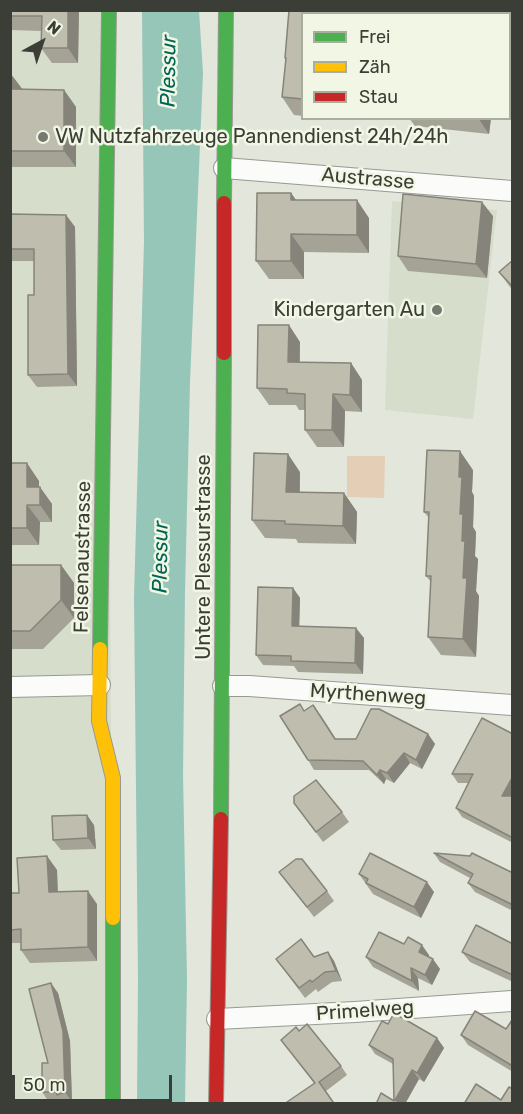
<!DOCTYPE html>
<meta charset="utf-8">
<style>
body{margin:0}
#map{position:relative;width:523px;height:1114px;overflow:hidden;background:#e3e6db;font-family:Rubik,sans-serif}
canvas{display:block}
.frame{position:absolute;inset:0;border:12px solid #3b3e36;pointer-events:none}
.legend{position:absolute;left:301px;top:12px;width:210px;height:108px;box-sizing:border-box;background:#f1f7e4;border:2px solid #a8ad9e;margin:0;padding:8px 10px;list-style:none;font-size:18px;color:#3b3e36}
.legend li{display:flex;align-items:center;gap:12px;height:30px}
.legend b{width:30px;border:2px solid #a8ad9e}
.north{position:absolute;left:12px;top:12px;width:60px;height:60px;-webkit-text-stroke:4px #f1f7e4;paint-order:stroke;rotate:40deg;font-size:16px;font-weight:700;line-height:24px;text-align:center;color:#3b3e36}
.north::after{content:'';display:block;margin:auto;width:21px;height:27px;background:#3b3e36;clip-path:polygon(50% 0,100% 100%,50% 72%,0 100%)}
.scale{position:absolute;left:12px;top:1075px;width:160px;height:27px;box-sizing:border-box;border:3px solid #3b3e36;border-top:0;padding-left:8px;font-size:18px;line-height:21px;white-space:nowrap;color:#3b3e36;-webkit-text-stroke:4px #f1f7e4;paint-order:stroke}
</style>
<div id="map">
<canvas width="523" height="1114"></canvas>
<div class="frame"></div>
<ul class="legend">
<li><b style="height:8px;background:#4caf50"></b>Frei</li>
<li><b style="height:8px;background:#ffc107"></b>Zäh</li>
<li><b style="height:8px;background:#c62828"></b>Stau</li>
</ul>
<div class="north">N</div>
<div class="scale">50 m</div>
</div>
<script>
const context = document.querySelector('canvas').getContext('2d');
context.lineJoin = 'round';
function fillPath(path, color) { context.fillStyle = color; context.fill(path, 'evenodd'); }
const poly = rows => new Path2D(rows.map(r => 'M' + r).join(''));
function trace(path, color, width, dash) { context.strokeStyle = color; context.lineWidth = width; context.lineCap = dash ? 'butt' : 'round'; context.setLineDash(dash || []); context.stroke(path); }
function write(font, color, halo, rows, align = 'center') {
  context.font = font + ' Rubik,sans-serif'; context.lineWidth = 5; context.setLineDash([]); context.textBaseline = 'middle'; context.strokeStyle = halo; context.fillStyle = color; for (const [text, x, y, turn = 0] of rows) {
    context.save(); context.translate(x, y); context.rotate((+turn || 0) * Math.PI / 180); context.textAlign = isNaN(turn) ? turn : align; if (halo) context.strokeText(text, 0, 0); context.fillText(text, 0, 0); context.restore();
  }
}
fillPath(poly([
 [10,11,107,11,113,1103,11,1103],
 [392,201,497,210,473,419,385,410]
]), '#d7ddcb');
fillPath(poly([
 [347,456,385,456,384,498,347,497]
]), '#e4ceb5');
fillPath(poly([
 [142,11,199,11,203,73,190,382,185,591,183,775,187,979,185,1104,137,1103,138,980,134,598,144,241]
]), '#95c6b8');
const street = poly([
 [224,168,512,191],
 [223,686,249,686,512,705],
 [10,687,100,685],
 [217,1019,355,1012,512,1001]
]);
const fast = poly([
 [224,203,226,10],
 [100,649,109,10],
 [221,819,224,353],
 [113,918,113,1104]
]);
const slow = poly([
 [100,649,99,721,113,778,113,918]
]);
const jam = poly([
 [224,353,224,203],
 [216,1104,221,819]
]);
trace(street, '#979a91', 22);
trace(fast, '#979a91', 16);
trace(slow, '#979a91', 16);
trace(jam, '#979a91', 16);
trace(street, '#fbfbfa', 20);
trace(fast, '#4caf50', 14);
trace(slow, '#ffc107', 14);
trace(jam, '#c62828', 14);
fillPath(poly([
 [10,10,79,10,78,63,52,63,41,48,41,31,10,30],
 [289,10,352,10,352,14,303,14,303,116,294,115,282,97,286,60,285,58],
 [10,74,22,89,64,90,76,107,76,167,10,167],
 [409,118,491,118,489,134,415,126],
 [291,193,296,200,369,218,369,253,304,252,304,279,269,279,256,261],
 [10,214,66,215,75,227,77,386,37,387,28,375,34,295,34,261,10,261],
 [493,216,487,278,408,271,398,256],
 [513,260,513,291,499,272],
 [300,342,300,362,351,363,362,380,362,412,345,411,344,447,317,447,305,430,305,410,299,410,296,405,269,405,257,388],
 [10,463,39,481,39,487,52,504,52,522,40,522,39,545,10,545],
 [473,470,472,492,474,496,473,527,476,532,475,556,478,559,476,591,479,596,476,657,441,655,428,637,431,582,426,576,429,518,424,512],
 [300,472,300,492,344,493,357,512,356,544,298,543,296,539,265,538,252,520],
 [10,565,61,565,74,583,74,618,43,649,10,649],
 [293,588,300,598,299,626,364,638,363,674,298,672,294,666,263,665,256,655],
 [304,710,320,714,336,739,356,739,428,734,435,744,422,769,410,763,394,783,386,779,384,784,369,770,314,770,308,760],
 [513,734,513,843,462,817,456,808,468,783,458,783,452,774],
 [294,803,342,812,349,822,323,842],
 [94,825,96,849,61,850,53,840],
 [434,853,513,873,513,911,475,892,468,883,470,878,440,862],
 [47,856,57,870,58,892,97,904,97,961,30,963,21,950,21,943,10,943,10,893,19,893],
 [279,872,327,891,334,901,314,917],
 [359,874,434,892,421,918,373,894],
 [404,944,429,955,429,957,440,969,432,985,418,978,419,991,373,967,366,957],
 [513,944,513,982,470,962,462,952],
 [328,952,334,961,342,981,332,982,318,992,316,989,305,998,276,959,314,957],
 [58,993,70,1041,72,1102,67,1104,63,1104,62,1102,49,1102,42,1092,48,1063],
 [512,1018,513,1072,468,1045,461,1035,506,1029],
 [388,1024,437,1038,444,1048,424,1082,419,1079,405,1104,376,1104,394,1101,393,1064,375,1054,369,1045],
 [299,1031,341,1066,347,1075,326,1091,335,1104,284,1104,314,1083,281,1040]
]), '#a4a396');
fillPath(poly([
 [68,10,79,10,78,63,68,48],
 [338,10,352,10,352,14,338,14],
 [460,10,471,10,473,14,460,14],
 [11,74,23,90,11,89],
 [64,90,76,107,76,167,64,151],
 [478,118,491,118,489,134],
 [291,193,304,211,291,200],
 [357,200,369,218,369,253,357,235],
 [482,202,493,216,487,278,476,264],
 [66,215,75,227,77,386,68,374],
 [291,234,304,252,304,279,291,261],
 [289,325,300,342,299,378,288,362],
 [351,363,362,380,362,412,350,395],
 [333,394,345,411,344,447,332,430],
 [460,451,473,470,472,492,474,496,473,527,476,532,475,556,478,559,476,591,479,596,476,657,463,639,462,541,460,514,459,477],
 [288,454,300,472,299,510,286,492],
 [27,463,39,481,39,504,27,487],
 [40,487,52,504,52,522,40,505],
 [344,493,357,512,356,544,343,526],
 [27,505,40,522,39,545,27,528],
 [61,565,74,583,74,618,61,600],
 [293,588,300,598,299,636,292,626],
 [356,628,364,638,363,674,355,663],
 [428,734,435,744,422,769,416,760],
 [404,753,410,763,394,783,387,773],
 [380,770,386,779,384,784,377,775],
 [513,776,513,797,502,796],
 [87,815,94,825,96,849,88,838],
 [47,856,57,870,58,905,49,892],
 [427,882,434,892,421,918,414,907],
 [88,891,97,904,97,961,88,947],
 [422,945,429,955,426,962,419,952],
 [328,952,334,961,342,981,336,971],
 [433,959,440,969,432,985,425,975],
 [411,968,418,978,419,991,412,981],
 [51,983,58,993,70,1041,72,1102,65,1092],
 [437,1038,444,1048,424,1082,417,1073],
 [412,1070,419,1079,405,1104,397,1104,395,1100]
]), '#86847a');
const building = poly([
 [10,10,68,10,68,48,41,48,42,16,10,16,10,10],
 [289,10,338,10,338,14,303,14,303,99,282,97,286,58,285,58,289,10],
 [412,10,460,10,460,14,412,14,412,10],
 [513,31,513,57,510,57,513,31],
 [10,74,11,89,64,90,64,151,10,151,10,74],
 [257,193,291,193,291,200,357,200,357,235,291,234,291,261,256,261,257,193],
 [403,194,482,202,476,264,398,256,403,194],
 [10,214,66,215,68,374,28,375,28,295,34,295,34,249,10,249,10,214],
 [513,260,513,287,499,272,513,260],
 [258,325,289,325,288,362,351,363,350,395,333,394,332,430,305,430,305,394,287,393,287,389,257,388,258,325],
 [427,450,460,451,459,477,462,477,460,514,463,514,462,541,465,541,463,578,467,578,463,639,428,637,431,576,426,576,429,512,424,512,427,450],
 [254,453,288,454,286,492,344,493,343,526,285,524,285,521,252,520,254,453],
 [10,463,27,463,27,487,40,487,40,505,27,505,27,528,10,528,10,463],
 [10,565,61,565,61,600,30,631,10,631,10,565],
 [258,587,293,588,292,626,356,628,355,663,291,661,291,656,256,655,258,587],
 [300,704,304,711,313,705,335,739,356,739,371,709,379,709,428,734,416,760,404,753,387,773,380,770,377,775,363,761,308,760,280,716,300,704],
 [482,718,513,734,513,776,502,796,513,796,513,838,456,808,473,774,452,774,482,718],
 [316,780,342,812,316,832,294,803,294,796,316,780],
 [87,815,88,838,53,840,52,816,87,815],
 [370,853,427,882,414,907,366,883,368,879,359,874,370,853],
 [434,853,470,856,472,853,513,873,513,905,468,883,473,874,434,853],
 [47,856,49,892,88,891,88,947,21,950,21,929,10,930,10,893,19,893,17,858,47,856],
 [296,859,302,859,327,891,307,907,279,872,296,859],
 [476,925,513,944,513,975,462,952,476,925],
 [379,932,404,944,408,937,422,945,419,952,433,959,425,975,411,968,412,981,366,957,379,932],
 [301,939,314,957,328,952,336,971,325,972,312,982,310,980,299,988,276,959,301,939],
 [51,983,63,1031,65,1092,57,1095,56,1092,42,1092,42,1063,48,1063,29,989,51,983],
 [475,1011,506,1029,513,1019,513,1062,511,1065,461,1035,475,1011],
 [394,1013,437,1038,417,1073,412,1070,395,1100,401,1104,376,1104,381,1093,394,1101,393,1059,369,1045,382,1021,388,1024,394,1013],
 [307,1024,341,1066,319,1082,333,1102,331,1104,284,1104,315,1083,281,1040,296,1027,299,1031,307,1024],
 [476,1084,501,1100,509,1087,513,1089,513,1104,464,1104,476,1084]
]);
fillPath(building, '#bfbdae');
trace(building, '#86847a', 1.5);
for (const [x, y, r, color] of [
 [43,137,6,"#767970"],
 [437,310,6,"#767970"]
]) { const dot = new Path2D(); dot.arc(x, y, r, 0, 2 * Math.PI); context.fillStyle = color; context.fill(dot); trace(dot, '#f1f7e4', 2); }
write('20px', '#3b3e36', '#f1f7e4', [
 ["VW Nutzfahrzeuge Pannendienst 24h/24h",55,137],
 ["Kindergarten Au",425,310,"right"]
], 'left');
write('20px', '#3b3e36', '#f1f7e4', [
 ["Austrasse",368,179,5],
 ["Felsenaustrasse",83,557,-89],
 ["Untere Plessurstrasse",204,557,-90],
 ["Myrthenweg",368,695,4],
 ["Primelweg",365,1011,-4]
]);
write('italic 21px', '#006456', '#f1f7e4', [
 ["Plessur",169,71,-89],
 ["Plessur",161,557,-89]
]);
</script>
